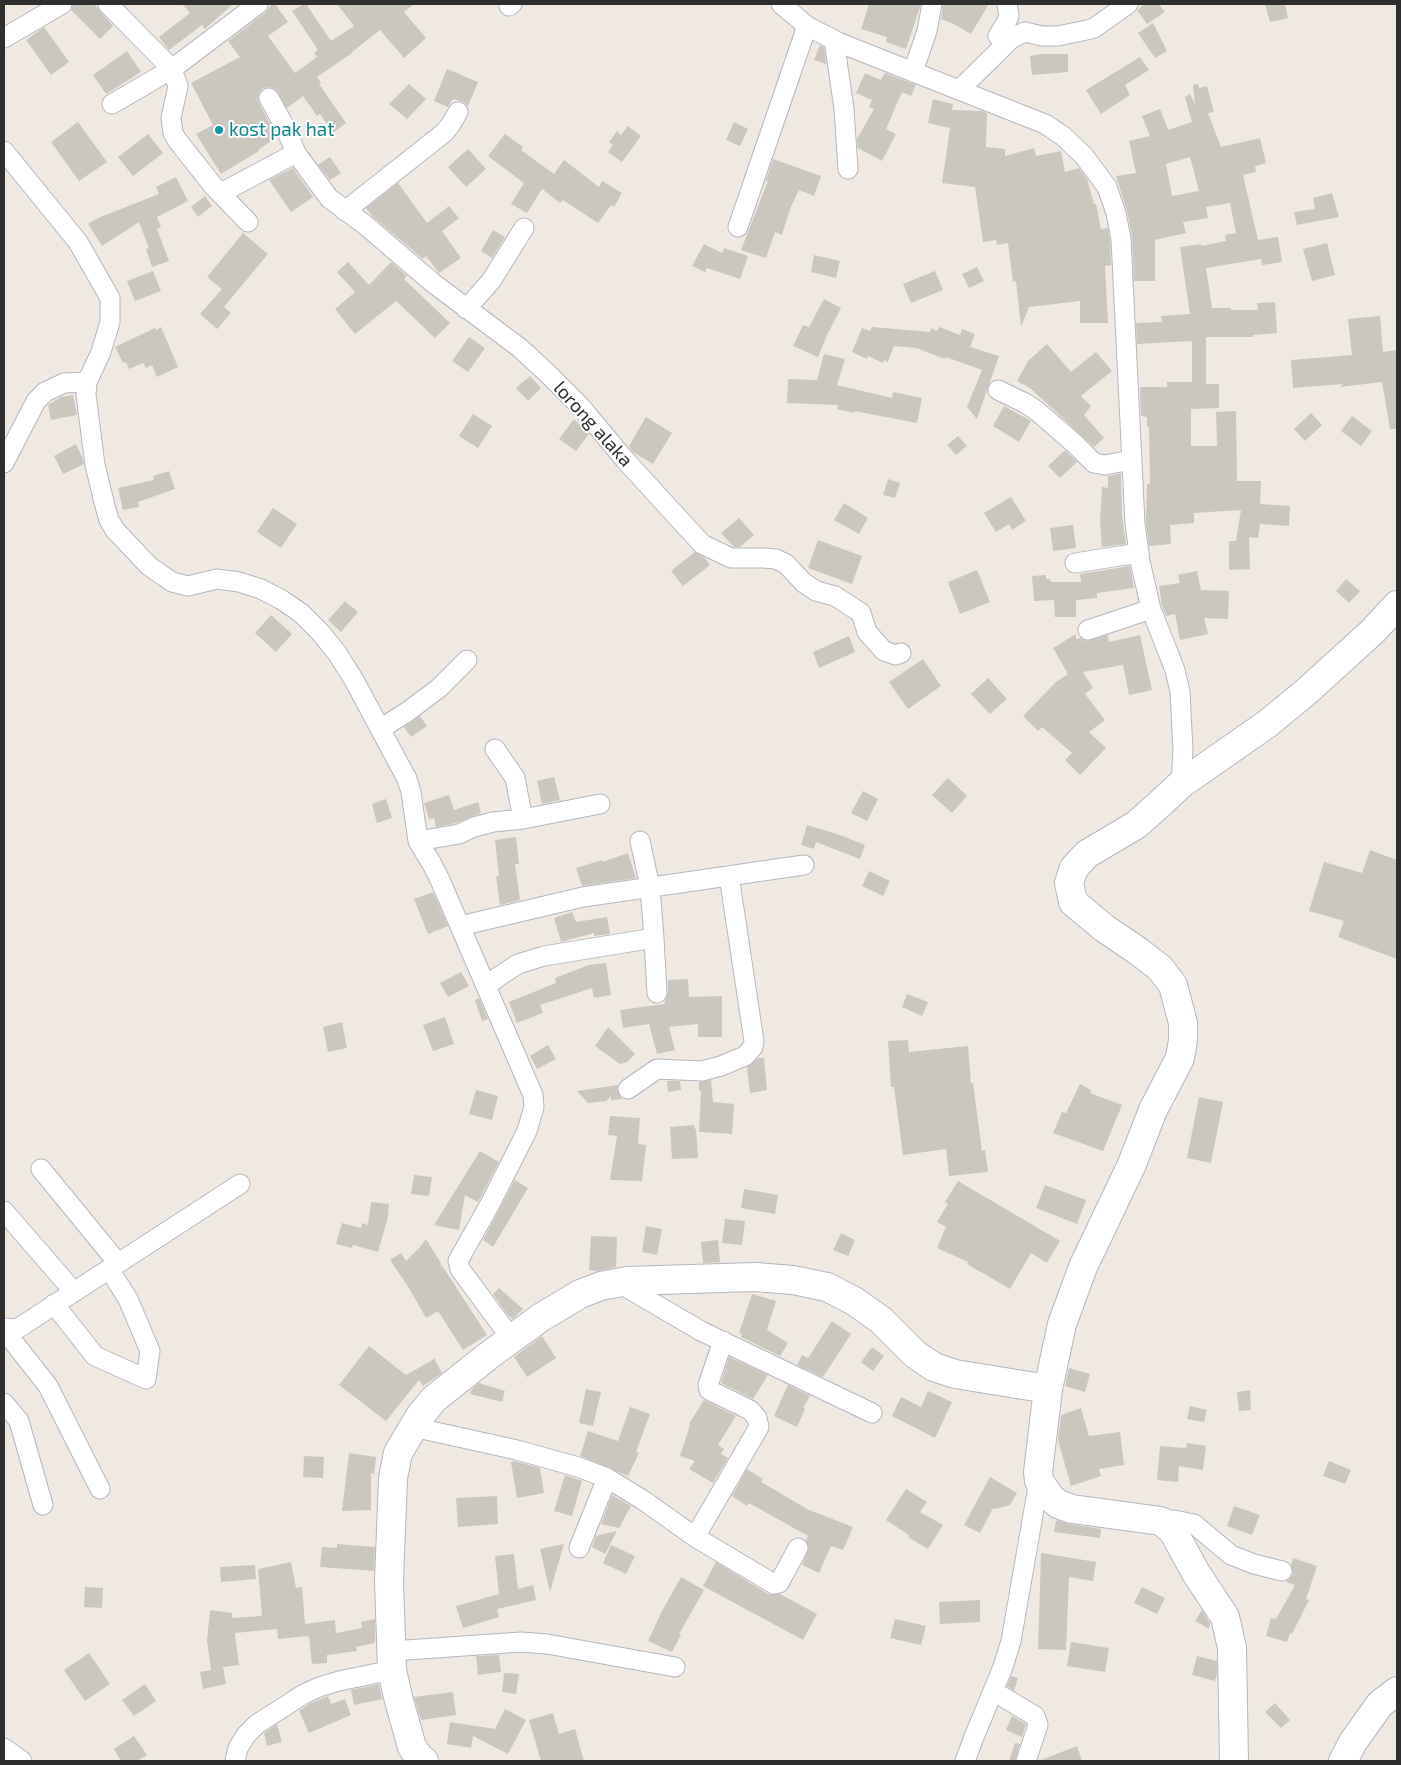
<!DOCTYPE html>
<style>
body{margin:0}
#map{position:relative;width:1401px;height:1765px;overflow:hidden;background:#efe9e1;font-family:"Exo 2",sans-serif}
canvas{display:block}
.frame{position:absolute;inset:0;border:5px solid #2e2e2e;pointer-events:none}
</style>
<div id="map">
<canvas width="1401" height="1765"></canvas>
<div class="frame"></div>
</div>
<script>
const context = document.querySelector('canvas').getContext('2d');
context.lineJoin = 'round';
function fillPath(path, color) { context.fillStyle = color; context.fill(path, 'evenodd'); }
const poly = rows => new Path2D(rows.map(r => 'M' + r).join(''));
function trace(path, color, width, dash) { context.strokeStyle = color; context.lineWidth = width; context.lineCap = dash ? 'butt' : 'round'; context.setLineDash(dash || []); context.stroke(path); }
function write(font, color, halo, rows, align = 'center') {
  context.font = font + ' "Exo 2",sans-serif'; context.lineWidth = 4; context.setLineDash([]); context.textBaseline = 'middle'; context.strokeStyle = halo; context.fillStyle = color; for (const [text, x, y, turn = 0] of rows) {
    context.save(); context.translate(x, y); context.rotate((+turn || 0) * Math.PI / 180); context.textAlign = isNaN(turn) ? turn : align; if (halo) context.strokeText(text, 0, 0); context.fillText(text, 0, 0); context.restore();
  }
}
fillPath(poly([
 [73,4,94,4,113,26,100,39,71,10],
 [182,4,233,4,205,29,202,25,169,50,159,37,190,13],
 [272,4,275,4,288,22,268,36,295,73,317,57,314,53,318,50,292,11,304,4,306,4,331,41,354,26,337,4,414,4,404,12,426,38,404,58,380,30,352,52,352,53,317,77,321,83,319,84,346,123,333,133,320,114,317,116,303,96,287,108,275,89,269,87,263,88,260,92,258,97,259,103,277,137,258,150,259,151,221,174,196,134,213,125,191,83,240,57,228,41,265,13],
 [869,4,921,4,906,49,886,42,887,37,861,29],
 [943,4,989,4,971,34,952,23,941,19],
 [1145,4,1159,4,1165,12,1147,24,1137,10],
 [1265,4,1285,4,1288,18,1270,22],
 [1153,23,1167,51,1155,58,1138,33],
 [44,27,69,62,51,75,26,40],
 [820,45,824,47,826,64,814,60],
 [127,51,141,72,106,94,93,75],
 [1041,54,1068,54,1068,72,1032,75,1030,56],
 [1140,57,1149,70,1125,85,1130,95,1101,114,1086,90],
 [447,69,478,82,468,106,463,102,453,99,448,107,434,101],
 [865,73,881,80,885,73,916,85,911,96,902,92,886,129,896,134,882,161,858,148,857,139,874,109,869,107,872,100,856,93],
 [409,84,426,99,407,119,389,104],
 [1198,84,1199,88,1207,86,1214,112,1208,113,1221,147,1260,138,1266,163,1255,166,1256,172,1243,175,1258,240,1278,237,1282,262,1262,265,1261,259,1206,268,1212,308,1231,308,1231,310,1258,310,1257,303,1275,302,1277,333,1253,335,1253,337,1206,337,1206,384,1219,384,1219,408,1191,409,1191,446,1217,446,1216,412,1236,411,1237,481,1261,481,1260,504,1290,506,1289,526,1260,524,1258,538,1249,537,1250,569,1229,570,1229,541,1236,541,1241,510,1194,513,1194,523,1170,525,1171,544,1149,546,1146,523,1147,484,1150,484,1149,427,1147,427,1147,417,1141,416,1140,387,1167,387,1167,382,1192,382,1192,341,1137,344,1136,323,1162,322,1161,316,1190,314,1180,247,1201,244,1201,246,1226,241,1225,235,1236,233,1230,203,1206,207,1208,218,1183,222,1186,233,1155,240,1155,281,1134,281,1132,237,1127,211,1116,176,1136,173,1129,141,1150,136,1142,116,1160,109,1168,130,1192,122,1185,97,1190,94,1195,104,1193,85],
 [1190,157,1199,191,1172,196,1166,164],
 [933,99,953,104,952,110,982,111,987,113,986,147,1005,149,1005,156,1034,148,1036,156,1061,151,1065,172,1079,168,1087,179,1094,204,1096,204,1101,229,1108,228,1110,240,1111,265,1105,266,1108,323,1080,323,1080,301,1029,307,1021,327,1016,281,1013,282,1008,243,997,245,996,240,983,242,975,187,942,183,950,128,928,123],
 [78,122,107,162,79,181,51,142],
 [734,122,748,129,740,146,726,140],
 [628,126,641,136,622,162,608,152,613,145,609,142,617,131,621,135],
 [148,134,163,153,133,176,118,157],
 [505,134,523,147,521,150,554,174,564,160,599,187,602,181,622,193,614,207,611,205,598,223,563,200,560,203,542,189,527,213,511,204,524,183,488,156],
 [468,149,486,169,466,187,448,167],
 [330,157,341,173,330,180,318,165],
 [773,159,821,176,814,196,799,190,790,209,782,235,775,232,766,258,741,250,768,181,766,181],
 [293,168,313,197,291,212,269,180],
 [176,177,188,201,157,217,161,227,157,229,169,261,152,267,146,249,149,248,139,222,102,246,88,224,98,218,159,194,156,187],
 [398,183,427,223,449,206,459,218,442,231,461,258,439,273,426,256,423,259,372,216,366,208],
 [1332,193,1339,217,1297,225,1294,212,1315,209,1313,198],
 [205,196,212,206,198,217,191,207],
 [493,230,505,237,492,258,481,251],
 [243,233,268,254,224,307,231,313,217,329,200,314,222,289,207,277],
 [1327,243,1335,275,1312,281,1303,249],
 [704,244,722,253,724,248,748,256,740,279,707,268,705,272,692,266],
 [814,255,840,261,836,278,811,272],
 [348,262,369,285,391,262,407,276,404,279,450,323,435,338,396,301,355,334,335,309,355,292,337,272],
 [977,267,984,281,969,288,962,274],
 [153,271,161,291,135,301,127,281],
 [935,271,943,290,911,303,903,284],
 [824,299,841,308,827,335,818,357,793,346,803,325,809,327],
 [1380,316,1383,352,1397,350,1397,429,1390,429,1382,382,1340,387,1343,384,1293,388,1291,360,1352,355,1348,319],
 [161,327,178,367,157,377,152,365,146,368,143,363,129,369,126,362,123,363,115,347,155,328,156,330],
 [872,327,930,332,931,328,937,331,939,327,960,335,962,329,975,334,970,347,999,356,977,419,967,407,982,370,946,357,945,359,916,348,894,346,888,362,884,360,883,363,868,356,867,359,852,352,862,328,870,331],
 [469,337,485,348,468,372,452,361],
 [1047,344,1071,372,1096,352,1112,371,1081,396,1091,406,1084,415,1104,438,1094,447,1030,388,1017,381,1028,361],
 [824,354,845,359,837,385,892,398,893,392,922,398,917,423,854,411,854,413,837,409,838,405,787,403,788,379,817,380],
 [530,376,541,388,528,401,516,388],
 [73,395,77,415,51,420,48,405,61,397],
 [1004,406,1031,421,1019,442,993,426],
 [1311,413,1322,425,1305,441,1294,429],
 [473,414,492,426,478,448,459,436],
 [1352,416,1372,431,1361,446,1341,431],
 [646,417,672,433,653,464,633,452,629,446],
 [574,419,589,434,576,451,559,439],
 [958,436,967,446,956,455,947,445],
 [76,444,83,459,84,464,63,474,54,456],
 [1065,450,1077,462,1060,478,1048,466],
 [169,471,175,489,138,502,139,507,123,510,118,488,154,480,153,476],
 [1121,473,1122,516,1126,544,1102,547,1100,523,1102,487,1108,488,1108,476],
 [888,479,900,483,895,498,883,495],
 [1011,497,1026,521,1012,530,1009,524,996,532,984,513],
 [844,503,868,518,859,534,834,520],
 [273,508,297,524,281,548,257,532],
 [739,518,754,535,740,547,734,547,721,533],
 [1073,525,1076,548,1053,551,1050,528],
 [818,540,862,556,852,584,808,568],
 [695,552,705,558,710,565,683,586,671,571],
 [1130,566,1134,588,1097,593,1097,598,1076,600,1076,617,1055,617,1054,600,1034,601,1032,576,1046,575,1046,579,1050,579,1051,582,1081,582,1080,574],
 [977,570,990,602,960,614,948,582],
 [1197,571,1201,590,1229,591,1228,619,1204,618,1208,634,1180,640,1175,614,1166,616,1162,606,1159,586,1180,583,1178,575],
 [1346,579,1360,591,1349,603,1336,591],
 [345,601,358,612,341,632,328,620],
 [271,615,292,634,276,652,255,633],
 [1076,634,1076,639,1080,638,1086,641,1108,635,1109,642,1140,635,1152,690,1129,695,1123,665,1083,672,1093,688,1085,694,1105,720,1089,732,1106,748,1080,775,1065,760,1072,753,1042,727,1038,731,1023,716,1056,682,1068,674,1053,648],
 [849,636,855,652,819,668,813,652],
 [923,659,941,686,908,709,889,682],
 [988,678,1007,699,990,714,971,694],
 [420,716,427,726,411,737,404,727],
 [554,777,560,800,542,804,537,781],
 [948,778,967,796,952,813,932,795],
 [863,791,878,799,867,821,851,813],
 [449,795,454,810,478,802,481,813,456,823,436,827,434,818,429,819,424,803],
 [386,799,392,818,377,823,372,804],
 [807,825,840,835,865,845,860,859,816,842,814,849,801,845],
 [516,837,519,864,515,864,520,900,500,905,496,876,499,876,495,840],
 [1370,850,1397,860,1397,959,1338,937,1344,921,1309,911,1324,862,1362,873],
 [628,853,636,878,582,886,576,868,602,860,602,862],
 [869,871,890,881,883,896,862,886],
 [433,892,448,926,428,934,414,899],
 [572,912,576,922,607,917,610,934,594,936,594,933,561,942,554,918],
 [606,963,611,995,594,998,592,988,540,1005,543,1013,517,1023,509,1002,556,983,555,978,589,965],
 [461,972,469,986,448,997,440,983],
 [688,979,689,997,722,996,722,1037,698,1037,698,1024,669,1027,675,1050,657,1054,649,1024,623,1028,620,1010,664,1004,668,993,668,980],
 [907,994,928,1002,922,1016,902,1007],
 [479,998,488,1019,482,1021,475,1000],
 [445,1017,454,1044,433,1051,423,1025],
 [342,1022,347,1048,328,1052,323,1027],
 [608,1027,635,1054,627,1062,620,1064,595,1046],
 [908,1040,909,1052,968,1046,971,1083,973,1083,982,1151,985,1150,988,1172,949,1176,946,1149,903,1155,894,1087,891,1087,888,1041],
 [548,1045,556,1059,537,1069,530,1056],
 [758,1058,764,1058,767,1090,750,1093,747,1067],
 [711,1080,713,1102,734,1104,732,1134,699,1132,701,1091,699,1091,699,1082],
 [667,1081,680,1081,681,1090,668,1092],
 [1080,1084,1091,1090,1090,1093,1122,1105,1103,1151,1053,1133,1062,1112,1066,1113],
 [618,1085,617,1090,622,1099,611,1100,611,1096,606,1101,588,1103,577,1091],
 [476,1090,498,1096,492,1120,469,1114],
 [1199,1097,1223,1102,1211,1163,1187,1158],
 [610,1116,640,1118,638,1144,646,1145,642,1181,610,1180,617,1136,608,1135],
 [694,1125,695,1129,696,1129,698,1158,672,1159,670,1127],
 [480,1151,499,1162,478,1202,465,1195,459,1230,434,1225],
 [414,1175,432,1177,429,1196,411,1194],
 [515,1180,528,1188,493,1247,483,1240],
 [958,1181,1060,1241,1047,1263,1031,1253,1010,1289,967,1264,968,1262,937,1248,946,1227,937,1222,948,1204,945,1202],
 [1045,1185,1086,1200,1077,1224,1036,1208],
 [744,1189,778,1195,775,1214,741,1208],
 [371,1202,389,1204,388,1217,378,1252,353,1245,352,1248,336,1244,342,1223,361,1228,362,1223,368,1225],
 [725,1219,745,1221,742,1245,722,1243],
 [646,1226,662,1229,657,1255,642,1252],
 [841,1233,855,1240,848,1256,833,1250],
 [591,1236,617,1237,616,1267,598,1271,589,1270],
 [426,1239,441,1263,440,1264,445,1270,487,1335,463,1350,438,1311,426,1318,409,1288,390,1260,401,1253,406,1261,421,1246],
 [718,1240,720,1262,703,1263,701,1242],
 [499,1288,523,1309,513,1319,507,1314,493,1294],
 [752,1294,776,1301,767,1330,788,1343,780,1356,741,1337,742,1334,739,1333],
 [832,1321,851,1334,823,1377,797,1365,802,1355,808,1358],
 [542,1336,556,1358,527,1377,514,1357],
 [369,1346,406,1375,436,1358,435,1360,442,1373,423,1386,419,1380,386,1421,339,1385],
 [872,1347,884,1356,873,1371,861,1362],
 [729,1357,768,1375,753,1399,721,1383],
 [1069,1368,1090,1374,1085,1392,1065,1386],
 [479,1383,505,1391,502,1402,470,1394,472,1389],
 [788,1385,810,1396,803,1408,805,1409,797,1427,774,1416],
 [586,1389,601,1392,593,1426,579,1423],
 [1250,1390,1251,1410,1239,1411,1237,1392],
 [928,1391,952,1402,935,1438,892,1416,901,1397,921,1407],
 [704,1400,736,1416,718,1445,724,1449,721,1454,728,1458,713,1483,689,1469,695,1461,680,1456,690,1425,689,1424],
 [1190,1406,1207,1410,1204,1422,1187,1419],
 [630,1407,650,1414,636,1452,639,1453,628,1476,580,1456,588,1431,618,1441],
 [1081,1408,1089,1436,1120,1432,1124,1465,1099,1469,1101,1476,1071,1486,1058,1440,1061,1415],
 [1187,1443,1206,1446,1203,1470,1179,1466,1178,1482,1157,1480,1160,1446,1186,1448],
 [349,1453,376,1457,374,1474,371,1473,371,1510,342,1511],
 [304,1456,324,1457,323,1478,303,1477],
 [514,1461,540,1468,544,1493,517,1498,511,1462],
 [1329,1461,1351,1470,1345,1484,1323,1476],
 [747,1469,763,1479,761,1482,809,1510,853,1527,843,1550,831,1546,819,1573,802,1565,809,1548,806,1541,808,1536,749,1503,747,1506,732,1496],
 [565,1475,582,1481,572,1516,554,1511],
 [990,1477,1017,1493,1010,1505,995,1509,993,1508,980,1533,964,1525],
 [906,1489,927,1502,920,1512,943,1525,928,1549,908,1537,909,1535,886,1520],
 [612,1495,631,1506,619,1528,601,1524],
 [497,1496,498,1524,458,1527,456,1498],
 [1234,1506,1260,1515,1252,1535,1227,1526],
 [1056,1520,1070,1524,1101,1529,1100,1538,1054,1532],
 [617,1531,605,1554,592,1547,596,1536],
 [337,1544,375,1547,374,1571,320,1567,322,1547,337,1548],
 [564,1544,550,1592,540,1549],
 [611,1545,635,1556,626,1574,603,1563],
 [1041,1553,1096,1562,1093,1581,1069,1577,1066,1650,1038,1649],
 [514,1554,518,1589,533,1585,536,1600,497,1609,499,1617,463,1628,456,1606,499,1594,495,1556],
 [1293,1558,1317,1566,1306,1599,1309,1600,1292,1634,1290,1633,1287,1642,1266,1636,1271,1618,1276,1619,1295,1585,1286,1582,1293,1574,1291,1565],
 [291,1562,296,1588,302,1587,305,1624,335,1620,336,1633,362,1628,361,1622,375,1619,375,1643,356,1647,357,1651,327,1655,327,1663,312,1664,309,1636,278,1639,277,1629,235,1633,239,1665,223,1667,226,1684,203,1689,200,1672,211,1670,207,1640,210,1610,232,1613,232,1618,262,1616,258,1569],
 [716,1562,768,1594,780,1594,817,1614,803,1640,703,1586],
 [255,1565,256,1579,221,1582,220,1567],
 [681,1577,704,1590,679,1634,681,1635,672,1652,648,1641,662,1611],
 [85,1587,103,1588,102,1608,84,1607],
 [1142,1587,1165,1598,1157,1614,1134,1603],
 [980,1600,980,1622,940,1624,939,1602],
 [1202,1610,1210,1623,1209,1629,1195,1621],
 [895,1619,926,1626,921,1645,890,1638],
 [1071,1642,1109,1648,1105,1672,1067,1666],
 [89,1653,110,1684,85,1701,64,1670],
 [499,1655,501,1672,478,1675,476,1656],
 [1197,1656,1217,1661,1217,1674,1215,1681,1192,1675],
 [504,1673,519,1674,516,1694,502,1692],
 [1011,1676,1018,1678,1014,1691,1007,1686],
 [145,1684,156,1701,134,1716,122,1700],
 [379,1684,382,1699,354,1705,351,1690],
 [453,1692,456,1715,421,1720,414,1697],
 [328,1696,331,1704,345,1699,351,1715,309,1733,299,1711,309,1704],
 [1275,1703,1290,1720,1281,1728,1265,1712],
 [505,1709,526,1720,508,1754,473,1736,471,1748,447,1744,450,1722,495,1729],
 [553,1713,559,1734,575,1729,584,1761,541,1761,529,1720],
 [1012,1716,1026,1724,1022,1737,1006,1730],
 [277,1724,282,1742,267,1746,264,1733],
 [134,1736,147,1755,137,1761,121,1761,114,1749],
 [1015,1743,1020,1744,1015,1761,1009,1761],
 [1077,1746,1082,1761,1041,1761,1041,1760]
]), '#cbc7bf');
const street = poly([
 [108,4,172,69,178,86,171,118,173,133,177,140,215,188,248,222],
 [781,4,807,26,840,43,1045,124,1063,136,1084,156,1107,187,1116,213,1121,239,1135,524,1140,561,1151,609,1175,670,1180,692,1183,750,1181,784],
 [509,6,512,4],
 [4,38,62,4],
 [834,40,844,109,848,169],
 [1005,45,998,36,1006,23,1009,16,1007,4],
 [913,72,927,31,932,4],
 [959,90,1012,38,1025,32,1042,36,1058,36,1087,30,1094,28,1128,4],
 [269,98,286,129,296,153,329,198,364,224,433,283,520,348,547,373,581,407,626,461,702,544,731,558,763,558,776,559,786,564,804,583,816,591,835,596,861,613,867,632,884,651,896,655,901,653],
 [112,104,172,69,258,4],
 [4,151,78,242,110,298,110,322,101,352,87,382,86,395,95,465,105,506,109,520,115,530,149,566,172,582,188,586,217,579,239,582,261,589,282,600,301,613,320,632,337,653,354,680,407,779,411,792,418,841,432,864,440,880,533,1095,534,1107,527,1131,490,1204,458,1261,460,1269,511,1338],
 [221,193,296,153],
 [345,211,445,132,451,124,458,112],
 [738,227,807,26],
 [466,309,491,281,524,228],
 [998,390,1025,403,1037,411,1075,444,1094,463,1105,465,1131,460],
 [4,463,36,401,45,392,64,383,87,382],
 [1075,563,1139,553],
 [1088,630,1151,609],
 [380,729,407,712,439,688,467,660],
 [495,749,515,778,523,819],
 [418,841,459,834,474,827,493,822,523,819,600,804],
 [460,926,583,897,804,865],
 [654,938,657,993],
 [486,987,498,977,518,964,544,956,654,938,650,887,640,841],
 [628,1089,657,1069,702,1071,721,1066,745,1056,753,1047,754,1041,729,876],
 [41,1169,118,1263],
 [4,1211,74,1292],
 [619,1283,701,1331,872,1413],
 [54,1304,95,1356,146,1379,150,1351,128,1299,109,1269],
 [4,1328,17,1329,240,1184],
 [4,1330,48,1386,100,1489],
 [4,1403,19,1421,43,1505],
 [413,1427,517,1450,578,1467,607,1478,643,1500,695,1537,774,1584,779,1583,798,1548],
 [1161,1521,1174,1520,1194,1524,1231,1555,1254,1564,1282,1571],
 [695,1537,759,1427,757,1418,750,1410,709,1390,708,1385,723,1341],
 [579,1548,607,1478],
 [392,1651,521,1642,547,1644,675,1667],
 [993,1691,1035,1716,1038,1725,1026,1761],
 [4,1748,22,1761],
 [235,1761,238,1748,246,1735,257,1724,304,1694,319,1687,339,1681,392,1670],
 [965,1761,974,1737,1003,1667,1011,1641,1039,1481]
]);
const secondary = poly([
 [424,1761,419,1757,412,1747,398,1697,392,1670,389,1581,393,1478,398,1453,420,1416,434,1399,488,1356,540,1318,580,1294,601,1286,627,1281,755,1277,793,1280,827,1287,854,1301,881,1320,916,1355,934,1367,955,1374,1048,1389],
 [1234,1761,1232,1648,1225,1617,1196,1573,1173,1531,1161,1521,1072,1509,1058,1504,1050,1497,1039,1481,1038,1472,1048,1389,1062,1324,1083,1267,1132,1164,1153,1110,1180,1058,1183,1040,1183,1023,1173,985,1160,968,1138,951,1104,928,1073,902,1069,883,1074,868,1087,854,1136,825,1164,800,1181,784,1267,724,1306,692,1373,631,1397,605],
 [1343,1761,1353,1742,1380,1704,1397,1691]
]);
trace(street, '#b4b7c1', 21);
trace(secondary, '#b4b7c1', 30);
trace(street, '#fff', 19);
trace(secondary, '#fff', 28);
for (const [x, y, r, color] of [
 [219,130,5,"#0f9aa8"]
]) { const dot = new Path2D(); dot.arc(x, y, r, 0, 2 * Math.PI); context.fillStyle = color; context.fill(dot); trace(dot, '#fff', 2); }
write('19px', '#0d838f', '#fff', [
 ["kost pak hat",229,130]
], 'left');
write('19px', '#2e2e2e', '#fff', [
 ["lorong alaka",593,424,48]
]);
</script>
